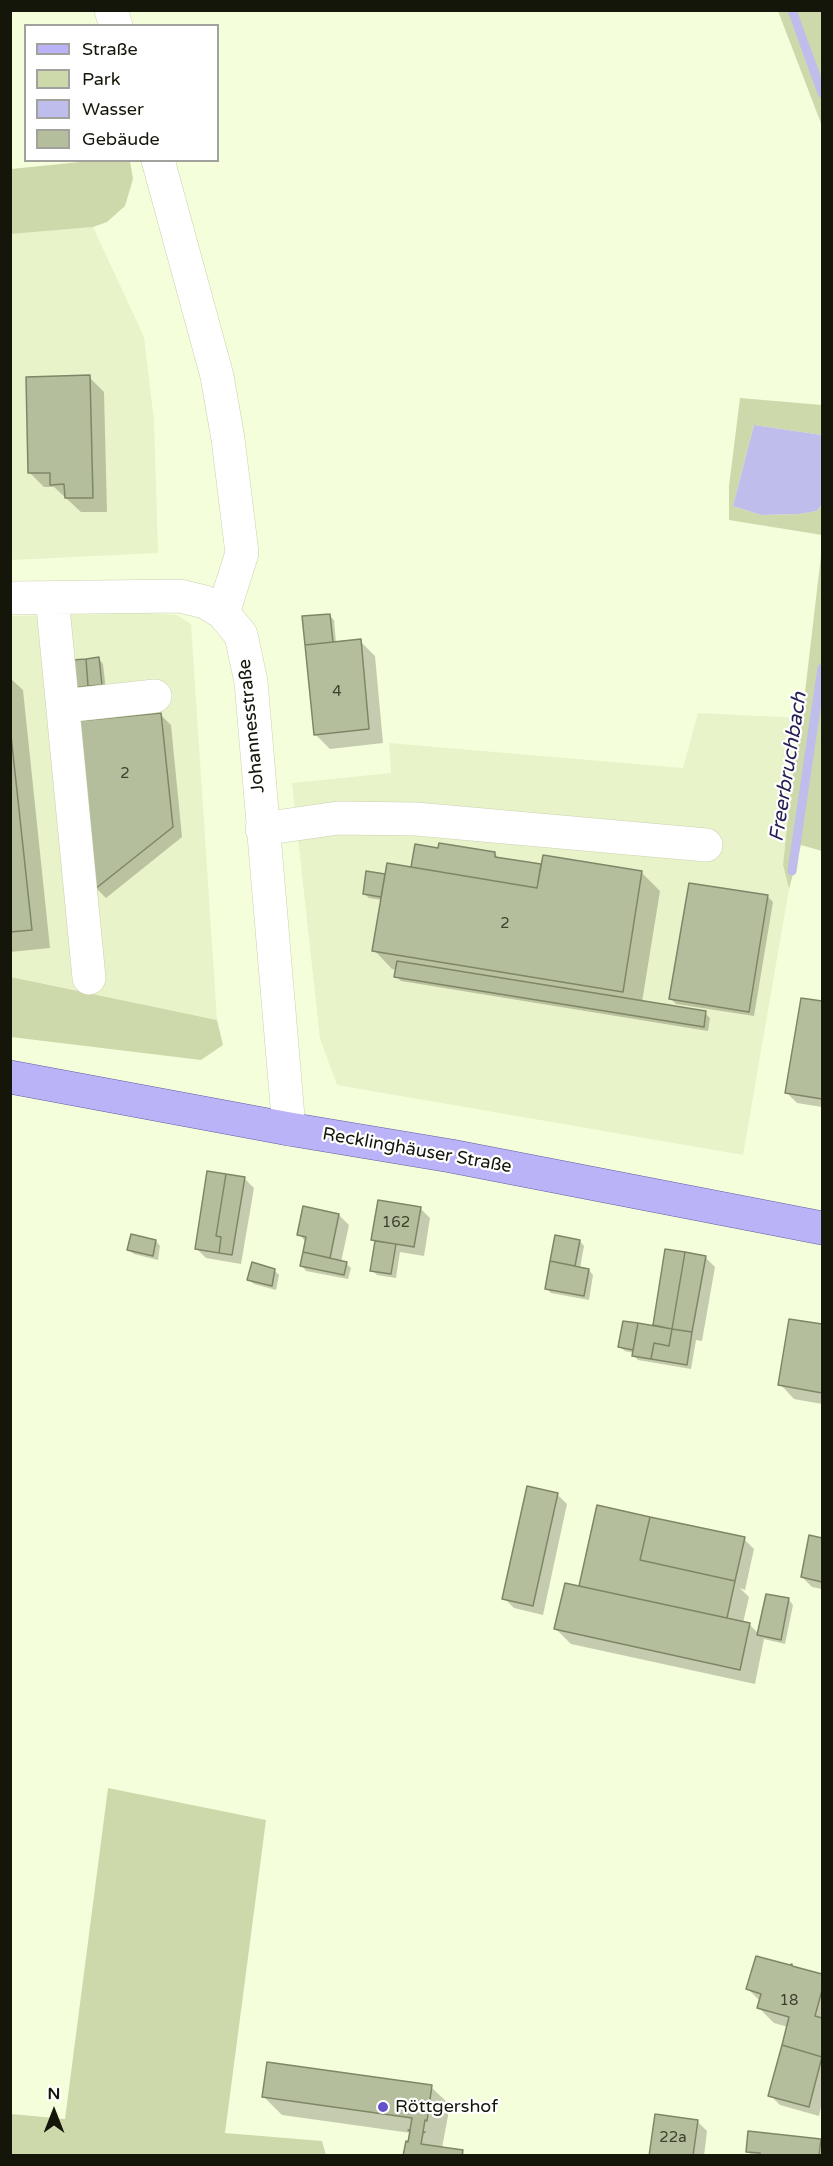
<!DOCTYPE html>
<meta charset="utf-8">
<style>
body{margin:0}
#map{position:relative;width:833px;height:2166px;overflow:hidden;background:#f5feda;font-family:"Varela Round",sans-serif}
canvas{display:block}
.frame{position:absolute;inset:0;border:12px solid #131609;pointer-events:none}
.legend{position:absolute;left:24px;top:24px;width:195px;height:138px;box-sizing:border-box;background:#fff;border:2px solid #a1a29d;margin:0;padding:8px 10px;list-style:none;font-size:18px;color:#131609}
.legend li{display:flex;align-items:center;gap:12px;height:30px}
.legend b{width:30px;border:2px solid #a1a29d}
.north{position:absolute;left:24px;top:2082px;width:60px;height:60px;-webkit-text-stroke:4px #fff;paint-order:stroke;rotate:0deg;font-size:16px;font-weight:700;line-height:24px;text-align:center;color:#131609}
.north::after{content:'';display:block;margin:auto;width:21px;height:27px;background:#131609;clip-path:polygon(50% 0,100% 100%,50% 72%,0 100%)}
</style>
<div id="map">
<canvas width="833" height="2166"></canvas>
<div class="frame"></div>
<ul class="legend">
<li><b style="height:8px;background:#bbb3f8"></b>Straße</li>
<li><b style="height:16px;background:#ced9ab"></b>Park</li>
<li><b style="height:16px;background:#bebdeb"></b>Wasser</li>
<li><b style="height:16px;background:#b5be9c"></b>Gebäude</li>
</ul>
<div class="north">N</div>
</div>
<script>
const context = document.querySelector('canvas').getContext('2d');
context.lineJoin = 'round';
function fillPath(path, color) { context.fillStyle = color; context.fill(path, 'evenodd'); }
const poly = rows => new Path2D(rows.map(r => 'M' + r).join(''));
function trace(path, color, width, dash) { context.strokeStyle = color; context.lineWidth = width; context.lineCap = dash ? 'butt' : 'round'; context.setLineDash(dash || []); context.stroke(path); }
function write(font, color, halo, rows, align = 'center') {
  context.font = font + ' "Varela Round",sans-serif'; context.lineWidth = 4.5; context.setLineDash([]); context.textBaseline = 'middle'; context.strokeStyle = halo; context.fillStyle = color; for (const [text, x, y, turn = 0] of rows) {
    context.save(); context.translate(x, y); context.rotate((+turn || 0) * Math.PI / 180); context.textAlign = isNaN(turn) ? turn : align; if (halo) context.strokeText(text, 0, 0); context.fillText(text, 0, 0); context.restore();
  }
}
fillPath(poly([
 [93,227,144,337,154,421,158,553,11,560,10,234],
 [147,613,177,615,191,624,217,1020,11,977,11,616],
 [698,713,802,718,791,786,783,865,789,889,743,1155,337,1085,320,1039,292,783,391,773,389,743,683,768]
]), '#e9f3c9');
fillPath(poly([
 [778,11,822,11,822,126],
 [100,160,130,161,133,179,125,206,107,222,93,227,11,234,11,169],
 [740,398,822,405,822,435,754,425,733,506,761,515,799,514,817,511,822,504,822,535,729,520,729,486],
 [822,547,822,851,801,845,789,889,783,865,791,786,802,718],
 [11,977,217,1020,223,1045,201,1060,11,1037],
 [108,1788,266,1820,225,2133,322,2141,326,2155,11,2155,11,2114,65,2119]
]), '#ced9ab');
fillPath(poly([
 [754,425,822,435,822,504,817,511,799,514,761,515,733,506]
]), '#bebdeb');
fillPath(poly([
 [89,377,104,392,107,512,81,512,54,487,44,487,30,473],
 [329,615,334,620,336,643,360,641,375,656,383,743,330,749,315,734],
 [99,659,103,664,106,690,81,692,76,687],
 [10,678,23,690,50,948,10,952],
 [161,715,171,725,182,837,106,898,96,888],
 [439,849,495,854,500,859,542,868,642,873,660,891,642,1002,705,1013,710,1018,708,1031,401,981,396,976,397,970,392,969,374,950,382,900,369,898,364,893,384,876,386,878,416,870,413,867],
 [690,885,768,897,773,902,754,1016,676,1004,671,999],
 [803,999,822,1003,822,1107,797,1103,787,1093],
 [244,1178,254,1188,241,1264,206,1258,196,1248],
 [420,1208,430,1218,424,1256,400,1252,396,1278,377,1275,372,1270,377,1243,373,1239],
 [339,1215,349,1225,341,1262,346,1263,351,1268,348,1279,306,1271,302,1266,306,1242,299,1234],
 [557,1237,580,1241,584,1246,580,1268,589,1270,593,1275,589,1300,551,1293,546,1288],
 [156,1241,160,1246,158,1260,134,1254,129,1250],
 [705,1257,715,1267,702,1341,696,1340,691,1369,638,1360,634,1356,634,1353,625,1351,620,1347,624,1322,658,1328,655,1325],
 [274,1270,279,1275,276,1290,254,1284,249,1280],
 [791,1320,822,1326,822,1404,794,1399,780,1384],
 [557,1494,567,1504,543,1615,514,1608,504,1598],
 [598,1507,744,1539,754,1549,745,1590,740,1588,749,1597,743,1623,750,1625,759,1634,767,1595,789,1600,793,1605,785,1644,764,1639,755,1684,571,1644,556,1629,580,1588],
 [811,1537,822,1539,822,1589,812,1587,802,1577],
 [757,1958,822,1976,822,2102,819,2116,780,2105,770,2095,788,2027,774,2023,759,2008,761,2002,748,1989],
 [431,2087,450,2105,442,2148,462,2151,466,2156,405,2156,411,2133,282,2115,263,2096],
 [697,2121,707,2131,704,2156,651,2156],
 [820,2140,822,2143,822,2156,752,2156,748,2151]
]), '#0003');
trace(poly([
 [792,10,822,93],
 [792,871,822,668]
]), '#bebdeb', 9);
const building = poly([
 [90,375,93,498,65,498,64,484,50,485,50,473,28,473,26,377,90,375],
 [330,614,333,642,305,645,302,616,330,614],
 [361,639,369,729,314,735,305,645,361,639],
 [99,657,102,685,88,686,86,659,99,657],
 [86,659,88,686,74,688,72,660,86,659],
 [161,713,173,827,95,889,77,721,161,713],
 [10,726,32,930,10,932,10,726],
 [439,843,495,852,495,857,541,864,537,888,411,867,415,844,438,848,439,843],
 [543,855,642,871,623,992,372,951,387,863,537,888,543,855],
 [366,871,385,874,381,897,363,894,366,871],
 [689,883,768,895,749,1012,669,999,689,883],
 [397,961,706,1011,704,1027,394,977,397,961],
 [801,998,822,1001,822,1099,785,1093,801,998],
 [207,1171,226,1174,216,1236,221,1237,219,1253,195,1249,207,1171],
 [226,1174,245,1177,232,1255,219,1253,221,1237,216,1236,226,1174],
 [378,1200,421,1207,414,1247,371,1240,378,1200],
 [303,1206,339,1214,330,1258,303,1252,306,1237,297,1235,303,1206],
 [131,1234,156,1240,153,1256,127,1250,131,1234],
 [555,1235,580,1240,575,1266,550,1261,555,1235],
 [375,1241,396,1244,391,1274,370,1271,375,1241],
 [665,1249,685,1252,672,1329,653,1325,665,1249],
 [303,1252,347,1262,344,1275,300,1266,303,1252],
 [685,1252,706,1256,692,1332,672,1329,685,1252],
 [550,1261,589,1269,584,1296,545,1289,550,1261],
 [252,1262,275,1269,272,1286,247,1280,252,1262],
 [789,1319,822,1324,822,1393,778,1385,789,1319],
 [623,1321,638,1323,633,1350,618,1347,623,1321],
 [638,1323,672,1329,669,1346,654,1343,651,1359,632,1356,638,1323],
 [672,1329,692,1332,687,1365,651,1359,654,1343,669,1346,672,1329],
 [527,1486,558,1493,533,1606,502,1599,527,1486],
 [597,1505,650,1517,640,1560,735,1581,727,1618,579,1586,597,1505],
 [650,1517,745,1537,735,1581,640,1560,650,1517],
 [809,1535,822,1538,822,1582,801,1577,809,1535],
 [565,1583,750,1623,740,1670,554,1629,565,1583],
 [766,1594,789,1598,781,1640,757,1635,766,1594],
 [756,1956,790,1965,792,1964,792,1966,822,1974,822,1990,815,2016,822,2018,822,2057,782,2045,789,2017,757,2008,761,1994,746,1989,756,1956],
 [782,2045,822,2057,809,2107,768,2096,782,2045],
 [267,2062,432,2085,427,2121,425,2120,423,2132,425,2132,423,2133,421,2144,463,2150,462,2156,403,2156,406,2141,408,2142,410,2131,408,2130,410,2130,412,2118,262,2097,267,2062],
 [655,2114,698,2120,693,2156,649,2156,655,2114],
 [748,2131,821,2139,819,2156,760,2156,760,2153,746,2152,748,2131]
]);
fillPath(building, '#b5be9c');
trace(building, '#7f8667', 1.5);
const minor = poly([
 [111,10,116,26],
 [158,160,217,376,228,439,242,553,223,613],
 [52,597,89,978],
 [10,598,180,596,205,602,223,613,241,635,251,682,289,1129],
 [63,706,155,696],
 [262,829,338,818,416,819,706,845]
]);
const major = poly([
 [10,1077,289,1129,451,1156,822,1228]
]);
trace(minor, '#c9d2af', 34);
trace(major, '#625ca2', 34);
trace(minor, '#fff', 33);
trace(major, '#bbb3f8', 33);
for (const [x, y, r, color] of [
 [383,2107,6,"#6551ca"]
]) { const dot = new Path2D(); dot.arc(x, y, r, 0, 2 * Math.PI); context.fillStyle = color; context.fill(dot); trace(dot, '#fff', 2); }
write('15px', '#3c402e', null, [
 ["4",337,692],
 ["2",125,774],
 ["2",505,924],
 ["162",396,1223],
 ["18",789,2001],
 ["22a",673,2138]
]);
write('18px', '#131609', '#fff', [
 ["Johannesstraße",252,726,-96],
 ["Recklinghäuser Straße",417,1151,10]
]);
write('18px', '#131609', '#fff', [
 ["Röttgershof",395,2107]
], 'left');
write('italic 20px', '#282055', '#fff', [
 ["Freerbruchbach",789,767,-81]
]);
</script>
